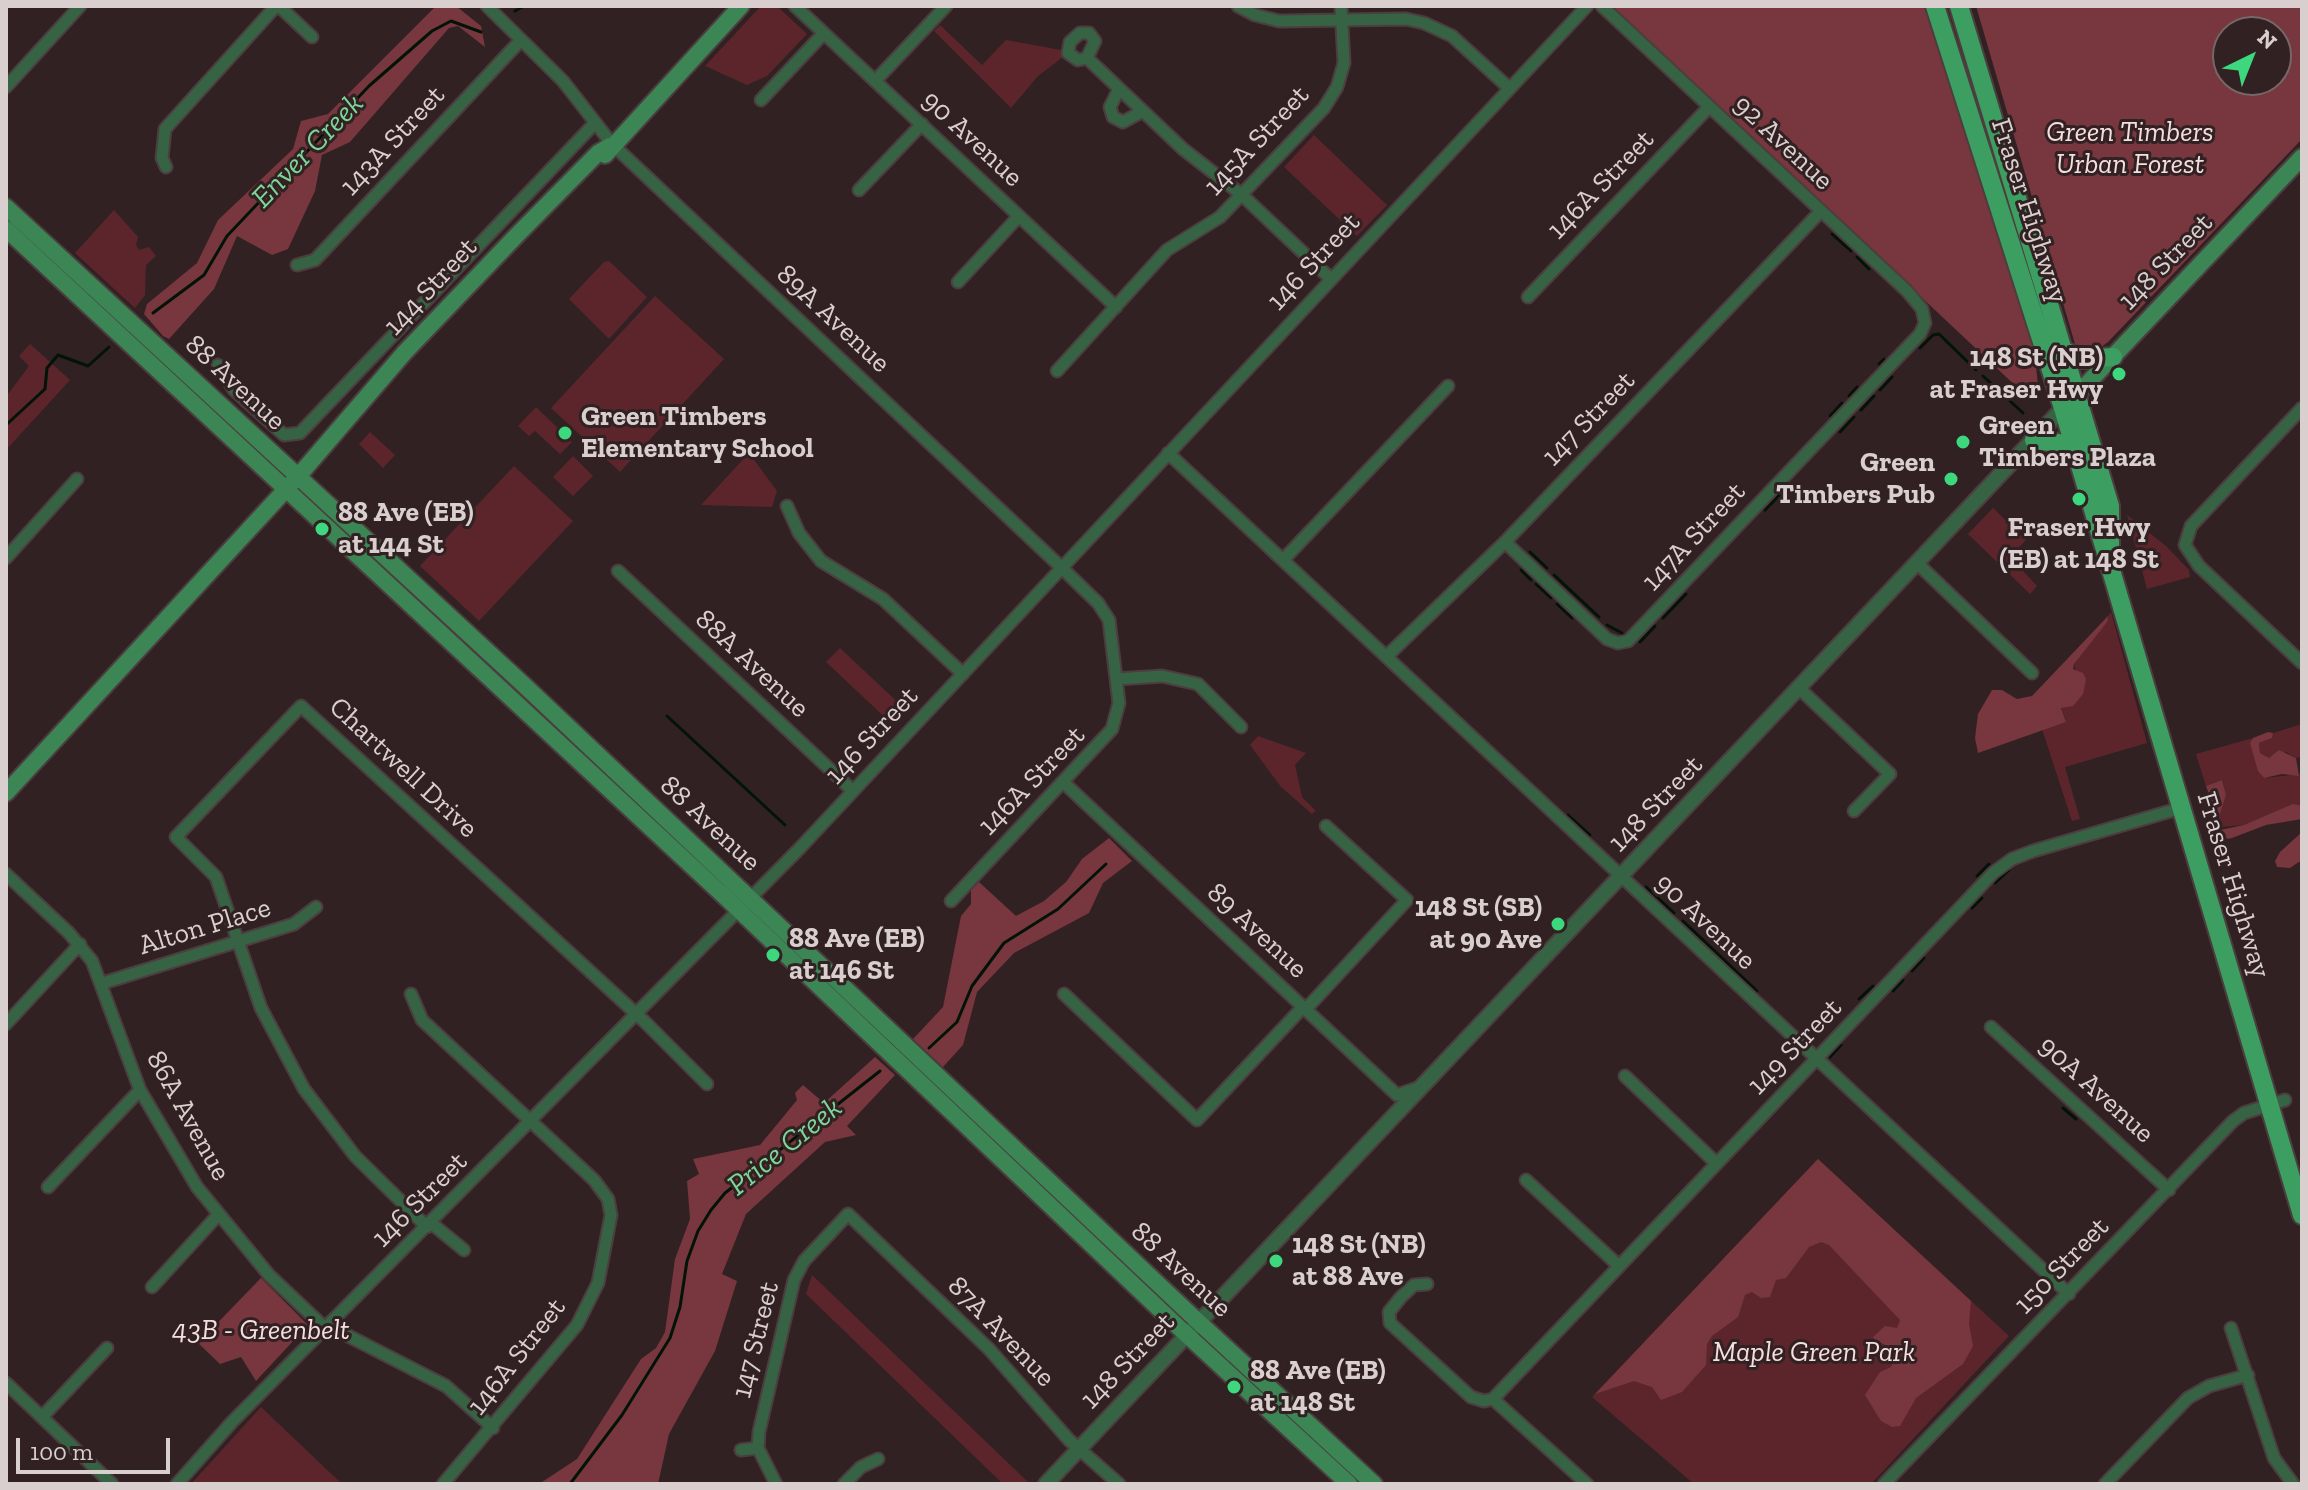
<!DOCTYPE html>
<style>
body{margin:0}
#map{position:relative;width:2308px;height:1490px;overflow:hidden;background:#312122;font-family:"Zilla Slab",serif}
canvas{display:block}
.frame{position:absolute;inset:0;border:8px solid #dacfcf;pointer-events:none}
.north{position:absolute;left:2212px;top:16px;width:80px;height:80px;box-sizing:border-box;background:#312122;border:2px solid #756767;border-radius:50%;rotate:43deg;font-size:22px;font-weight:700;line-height:32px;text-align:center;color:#dacfcf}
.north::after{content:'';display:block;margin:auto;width:28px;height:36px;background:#3dd77e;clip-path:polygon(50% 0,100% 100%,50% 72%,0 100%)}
.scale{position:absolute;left:16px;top:1438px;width:154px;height:36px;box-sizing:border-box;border:4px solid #dacfcf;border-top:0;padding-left:10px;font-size:24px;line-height:28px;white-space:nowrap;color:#dacfcf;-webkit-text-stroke:6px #312122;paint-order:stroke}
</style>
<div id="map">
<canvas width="2308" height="1490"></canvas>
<div class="frame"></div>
<div class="north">N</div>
<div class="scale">100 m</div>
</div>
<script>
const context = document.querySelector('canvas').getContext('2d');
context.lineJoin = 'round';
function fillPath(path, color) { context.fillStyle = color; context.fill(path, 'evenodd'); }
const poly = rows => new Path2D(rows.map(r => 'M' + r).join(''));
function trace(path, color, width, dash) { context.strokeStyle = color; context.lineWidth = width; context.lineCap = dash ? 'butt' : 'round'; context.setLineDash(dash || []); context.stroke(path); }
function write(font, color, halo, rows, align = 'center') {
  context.font = font + ' "Zilla Slab",serif'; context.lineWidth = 6; context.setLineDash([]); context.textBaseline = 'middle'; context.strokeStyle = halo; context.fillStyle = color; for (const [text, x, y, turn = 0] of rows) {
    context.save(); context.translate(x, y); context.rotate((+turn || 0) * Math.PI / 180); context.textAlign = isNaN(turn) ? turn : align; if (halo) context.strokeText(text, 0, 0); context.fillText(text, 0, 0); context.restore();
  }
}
fillPath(poly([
 [761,6,777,6,807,34,767,76,747,85,705,66],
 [940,25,982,65,1006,40,1061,50,1063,57,1038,76,1011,108,934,31],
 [1314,135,1387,205,1357,236,1284,167],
 [114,210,138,237,136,245,139,250,149,247,156,256,146,265,145,295,135,308,75,253],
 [609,261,647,297,609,339,569,299,604,262],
 [655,296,724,359,620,472,551,408],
 [30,344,70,380,6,450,6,397,29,366,19,356],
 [536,407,572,442,560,454,535,431,529,436,518,426],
 [370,432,395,455,383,468,359,444],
 [749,453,777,491,772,507,701,505],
 [573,456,593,476,573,496,553,477],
 [514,466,573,521,479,621,420,566],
 [1993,508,2026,540,2010,557,2037,586,2030,594,1968,534],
 [2127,515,2166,546,2189,570,2190,577,2147,589],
 [2111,612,2147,743,2065,767,2080,819,2072,821,2042,729,2066,722,2061,707,2076,672,2074,664],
 [840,648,907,711,893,725,826,662],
 [2302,724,2302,757,2296,758,2286,752,2268,758,2260,753,2259,743,2271,738,2273,733],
 [1258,736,1306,753,1295,765,1302,797,1316,811,1312,814,1281,787,1250,745],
 [2253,738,2250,743,2264,778,2301,774,2302,806,2244,825,2221,827,2218,820,2226,795,2222,780,2206,786,2196,754],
 [1818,1159,2009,1336,1871,1484,1694,1484,1592,1397],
 [812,1275,1028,1482,1026,1484,1003,1484,806,1294],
 [261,1407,342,1484,191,1484]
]), '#5c252c');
fillPath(poly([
 [436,6,456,6,481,26,485,47,458,26,449,28,350,142,322,155,315,191,288,249,272,255,237,236,214,289,169,339,163,336,144,314,147,304,197,263,218,220,293,149,301,121,328,114],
 [1612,6,1924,6,2034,346,2038,386,2035,391,2021,391],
 [1976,6,2302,6,2302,139,2108,342,2093,353,2075,344],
 [2228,32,2276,32,2276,80,2228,80],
 [2108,616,2107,622,2074,664,2073,669,2083,673,2086,679,2083,694,2073,706,2061,708,2066,722,1978,753,1975,738,1978,714,1992,690,2002,690,2017,699,2032,696],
 [2268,732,2273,733,2272,738,2259,743,2260,753,2269,758,2279,750,2296,758,2299,776,2282,774,2264,778,2258,771,2250,743,2253,738],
 [2222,780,2226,795,2218,820,2206,786],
 [2293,804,2302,806,2302,819,2266,825,2232,838,2227,839,2220,830,2244,825],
 [2302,832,2302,860,2290,868,2277,867,2275,861,2280,852],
 [1109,838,1132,861,1103,883,1089,913,1014,953,977,992,963,1045,943,1067,913,1039,943,1007,961,916,971,904,971,890,979,882,1016,916,1044,901,1066,882,1082,859],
 [875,1057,895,1075,847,1126,856,1135,825,1142,746,1214,722,1274,737,1281,715,1351,669,1434,658,1484,539,1484,577,1459,641,1359,656,1348,665,1332,675,1259,690,1219,687,1181,699,1174,693,1159,760,1145,797,1100,795,1093,803,1085,824,1103],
 [1818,1159,1971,1301,1969,1324,1973,1346,1963,1364,1916,1398,1900,1426,1892,1427,1881,1421,1865,1395,1880,1372,1891,1367,1895,1356,1890,1347,1876,1341,1873,1337,1885,1326,1897,1328,1900,1320,1829,1245,1821,1242,1809,1247,1786,1278,1776,1280,1770,1297,1761,1298,1752,1292,1745,1295,1738,1317,1712,1336,1707,1344,1706,1365,1682,1392,1661,1400,1652,1387,1634,1381,1595,1394],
 [261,1278,308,1325,256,1381,241,1357,220,1364,198,1343]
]), '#78363e');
trace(poly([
 [515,11,524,6],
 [1832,234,1851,251],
 [1857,257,1869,269],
 [153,313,204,275,227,236,369,86,432,31,451,21,481,32],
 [1920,348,1933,335,1939,334,1976,370],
 [1879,364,1884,359],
 [1983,376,2023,413],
 [1880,390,1892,377],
 [1849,396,1857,387],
 [1861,410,1874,396],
 [1830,416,1842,403],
 [6,425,45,389,47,368,58,355,88,366,109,347],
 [1840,432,1854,417],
 [1765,510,1789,485],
 [1530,552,1547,568],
 [1521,570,1531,580],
 [1554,575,1599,617],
 [1536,584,1551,598],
 [1557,604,1572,618],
 [1663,618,1686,594],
 [1607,625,1622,633],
 [1640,642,1655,626],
 [667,716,785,825],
 [1568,815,1590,835],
 [1977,876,1989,864],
 [1995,883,2009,870],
 [1646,887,1674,913],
 [1972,908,1982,898],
 [1683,921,1757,991],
 [1912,971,1924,958],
 [1893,991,1903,980],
 [1859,999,1873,986],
 [929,1048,957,1022,972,986,1004,943,1058,909,1106,864],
 [1830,1057,1841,1045],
 [2063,1108,2076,1119],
 [570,1484,622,1415,670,1338,680,1307,687,1261,698,1231,711,1210,725,1193,880,1071]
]), '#021407', 3);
const minor = poly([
 [279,6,312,37],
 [487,6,563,81,612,144,1062,568,1098,603,1109,620,1119,703,1112,729,951,901],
 [795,6,1116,307],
 [1238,6,1255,15,1279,21,1406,19,1424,23,1452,36,1509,88],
 [1087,58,1078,60,1068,53,1070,42,1080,33,1089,33,1095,41,1087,58,1183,149,1242,195,1331,279],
 [875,81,946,6],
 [6,87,80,6],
 [1119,89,1110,107,1113,117,1123,122,1143,111],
 [761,100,824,33],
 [166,167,162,158,165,129,276,6],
 [859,190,922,124],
 [297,265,315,260,520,41],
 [958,282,1019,216],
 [1528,297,1709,107],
 [218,365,234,390,284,435,300,433,594,124],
 [1057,371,1167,250,1220,217,1324,108,1337,87,1344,63,1341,6],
 [2302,408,2191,526,2185,545,2199,566,2302,663],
 [1168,453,2069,1294],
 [787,506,799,533,821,561,883,599,963,674],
 [1505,542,1607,639,1618,643,1628,641,1920,334,1925,323,1922,309,1907,291,1602,6],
 [6,558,77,479],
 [1284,559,1448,386],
 [1918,564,2032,673],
 [618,571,853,791],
 [1387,656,1505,542,1821,211],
 [1117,679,1162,676,1198,684,1241,727],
 [1801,690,1890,774,1854,811],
 [1063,782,1397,1095,1420,1087],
 [6,874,69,933,92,961,140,1090,197,1187,269,1275,326,1329],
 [103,983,294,924,316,907],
 [411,994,422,1020,594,1180,608,1199,611,1215,598,1283,577,1325,443,1484],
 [1064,994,1197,1120,1303,1007],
 [1306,1009,1407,900,1326,826],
 [6,1024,80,944],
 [1991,1027,2169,1190],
 [1625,1076,1716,1163],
 [1526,1180,1619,1266],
 [48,1187,140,1090],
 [431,1223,464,1250],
 [427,1227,355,1156,304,1089,261,1008,216,877,176,837,301,706,644,1021,707,1084],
 [1427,1284,1414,1285,1401,1297,1389,1312,1390,1323,1471,1397,1484,1401,1493,1399],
 [152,1287,218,1215],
 [329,1326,446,1386,493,1428],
 [2231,1328,2274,1458,2293,1484],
 [6,1383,112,1484],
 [1493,1399,1993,873,2012,859,2033,851,2181,808],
 [1493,1399,1587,1484],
 [42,1417,107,1348],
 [741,1450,758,1448],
 [177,1484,232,1422,799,849,1587,6],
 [776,1484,758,1448,759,1432,794,1280,804,1261,848,1214,989,1349,1069,1440,1119,1484],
 [844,1484,861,1467,878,1459],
 [1884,1484,2233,1121,2244,1113,2285,1100],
 [2105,1484,2188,1398,2209,1386,2248,1375]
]);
const tertiary = poly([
 [1046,1484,2063,408]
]);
const secondary = poly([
 [605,155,741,6],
 [6,207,524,685,1191,1315,1374,1484],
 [6,229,724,896,1174,1323,1349,1484],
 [2069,403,2302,157],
 [6,793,301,473,405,352,518,234,598,153,610,146]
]);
const primary = poly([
 [1935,6,2063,408,2302,1215],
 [1959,6,2110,506,2110,548],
 [2064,351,2083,359,2113,357],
 [2034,440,2058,443,2076,451]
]);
trace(minor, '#4c3d3e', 15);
trace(tertiary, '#4c3d3e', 18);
trace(secondary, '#4c3d3e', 20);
trace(primary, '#4c3d3e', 22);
trace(minor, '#376345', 11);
trace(tertiary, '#376345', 14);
trace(secondary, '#3c8555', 16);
trace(primary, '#3c9f61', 18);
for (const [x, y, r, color] of [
 [2119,374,8,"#3dd77e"],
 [565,433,8,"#3dd77e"],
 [1963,442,8,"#3dd77e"],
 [1951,479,8,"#3dd77e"],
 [2079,499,8,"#3dd77e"],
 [322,529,8,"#3dd77e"],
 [1558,924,8,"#3dd77e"],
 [773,955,8,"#3dd77e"],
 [1276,1261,8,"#3dd77e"],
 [1234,1387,8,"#3dd77e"]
]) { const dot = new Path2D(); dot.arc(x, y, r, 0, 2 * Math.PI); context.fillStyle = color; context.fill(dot); trace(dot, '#312122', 3); }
write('italic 28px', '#f5dedf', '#312122', [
 ["Green Timbers",2130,133],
 ["Urban Forest",2130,165],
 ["43B - Greenbelt",261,1331],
 ["Maple Green Park",1814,1353]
]);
write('28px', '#dacfcf', '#312122', [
 ["90 Avenue",972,139,43],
 ["143A Street",393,141,-47],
 ["145A Street",1257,141,-47],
 ["92 Avenue",1783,143,43],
 ["146A Street",1601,185,-46],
 ["Fraser Highway",2029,211,72],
 ["146 Street",1314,262,-47],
 ["148 Street",2166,262,-46],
 ["144 Street",431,287,-47],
 ["89A Avenue",833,319,43],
 ["88 Avenue",235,383,43],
 ["147 Street",1589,419,-46],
 ["147A Street",1694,537,-47],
 ["88A Avenue",752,664,43],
 ["146 Street",872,736,-47],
 ["Chartwell Drive",403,768,43],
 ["146A Street",1032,781,-46],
 ["148 Street",1656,804,-46],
 ["88 Avenue",710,824,43],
 ["Fraser Highway",2233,885,73],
 ["90 Avenue",1705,922,43],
 ["Alton Place",205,927,-17],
 ["89 Avenue",1257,931,43],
 ["149 Street",1795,1047,-46],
 ["90A Avenue",2096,1090,42],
 ["86A Avenue",188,1116,61],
 ["146 Street",420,1200,-45],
 ["150 Street",2062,1266,-46],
 ["88 Avenue",1181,1270,43],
 ["87A Avenue",1001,1332,46],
 ["147 Street",756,1340,-76],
 ["146A Street",517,1357,-52],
 ["148 Street",1128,1361,-46]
]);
write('bold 28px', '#dacfcf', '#312122', [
 ["148 St (NB)",2103,358,"right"],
 ["at Fraser Hwy",2103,390,"right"],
 ["Green Timbers",581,417],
 ["Elementary School",581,449],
 ["Green",1979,426],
 ["Timbers Plaza",1979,458],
 ["Green",1935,463,"right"],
 ["Timbers Pub",1935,495,"right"],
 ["88 Ave (EB)",338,513],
 ["at 144 St",338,545],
 ["Fraser Hwy",2079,528,"center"],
 ["(EB) at 148 St",2079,560,"center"],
 ["148 St (SB)",1542,908,"right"],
 ["at 90 Ave",1542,940,"right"],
 ["88 Ave (EB)",789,939],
 ["at 146 St",789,971],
 ["148 St (NB)",1292,1245],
 ["at 88 Ave",1292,1277],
 ["88 Ave (EB)",1250,1371],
 ["at 148 St",1250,1403]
], 'left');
write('italic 30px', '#7cd698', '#312122', [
 ["Enver Creek",308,151,-46],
 ["Price Creek",785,1147,-39]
]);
</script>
